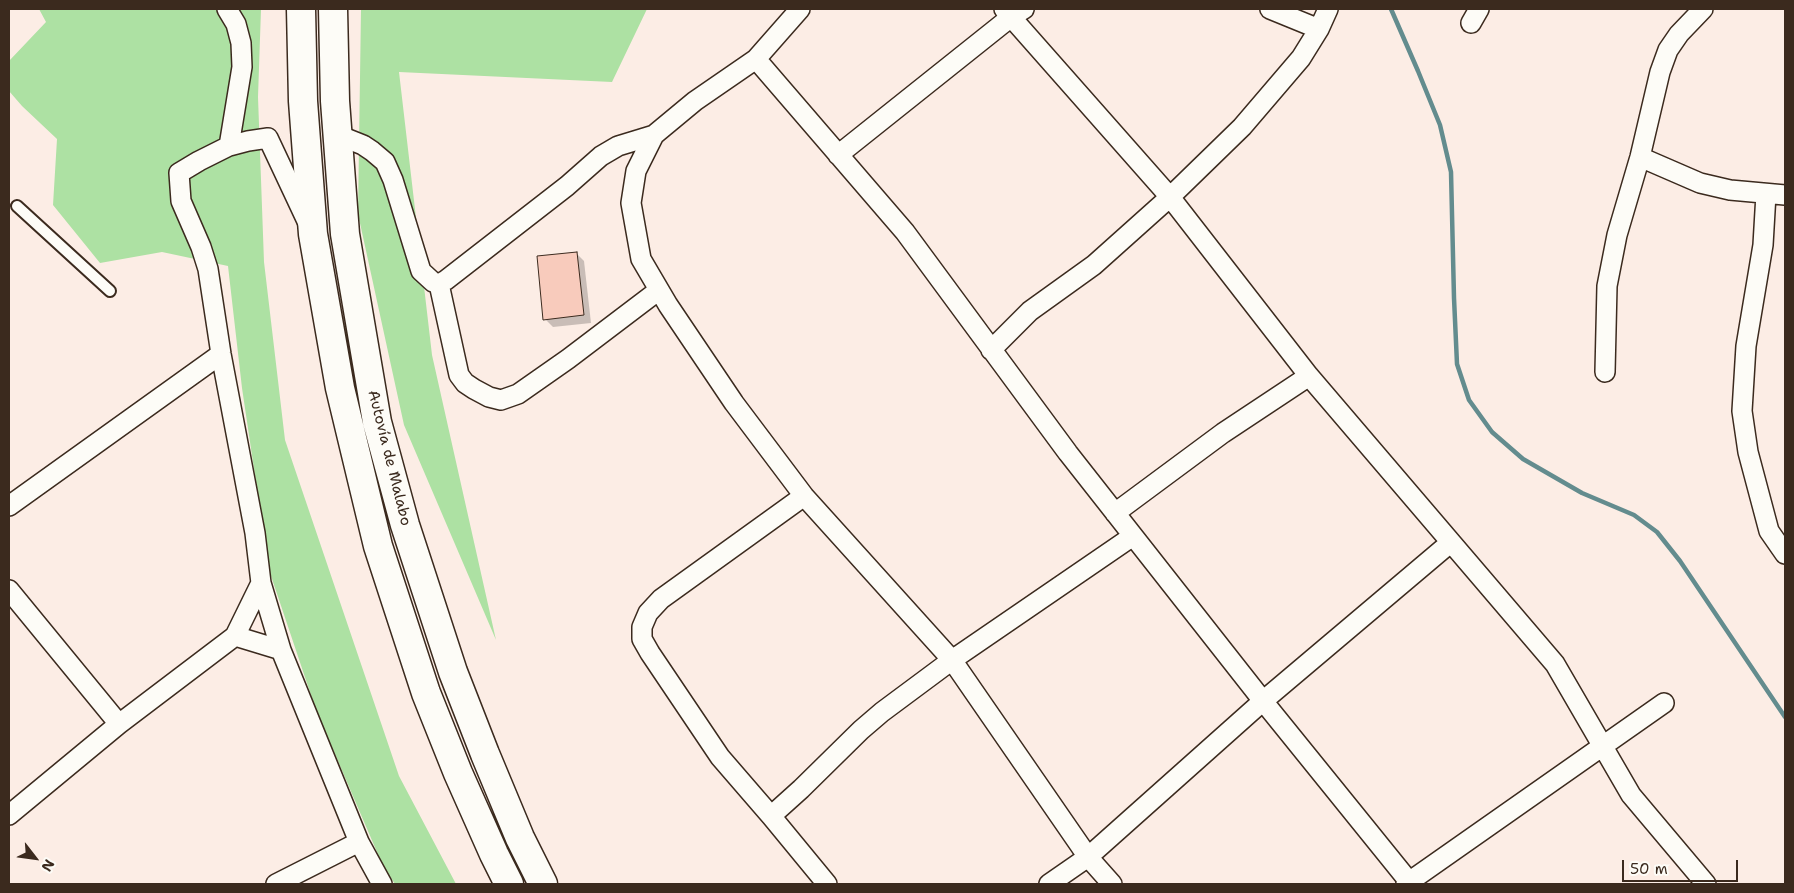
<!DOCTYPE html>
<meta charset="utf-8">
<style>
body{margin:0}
#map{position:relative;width:1794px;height:893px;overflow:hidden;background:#fcede5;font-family:"Shantell Sans",sans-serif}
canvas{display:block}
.frame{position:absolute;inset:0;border:10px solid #3b2a1e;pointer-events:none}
.north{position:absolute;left:10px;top:833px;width:50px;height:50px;-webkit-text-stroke:4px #fdfcf7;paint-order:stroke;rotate:120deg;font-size:14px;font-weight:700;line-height:20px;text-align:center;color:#3b2a1e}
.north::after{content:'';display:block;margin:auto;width:18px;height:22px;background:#3b2a1e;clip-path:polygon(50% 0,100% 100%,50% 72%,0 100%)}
.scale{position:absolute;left:1622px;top:860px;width:116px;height:22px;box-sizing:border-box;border:2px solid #3b2a1e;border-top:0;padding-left:6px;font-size:15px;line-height:18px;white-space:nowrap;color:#3b2a1e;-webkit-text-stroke:4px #fdfcf7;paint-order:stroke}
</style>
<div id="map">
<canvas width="1794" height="893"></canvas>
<div class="frame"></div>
<div class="north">N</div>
<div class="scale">50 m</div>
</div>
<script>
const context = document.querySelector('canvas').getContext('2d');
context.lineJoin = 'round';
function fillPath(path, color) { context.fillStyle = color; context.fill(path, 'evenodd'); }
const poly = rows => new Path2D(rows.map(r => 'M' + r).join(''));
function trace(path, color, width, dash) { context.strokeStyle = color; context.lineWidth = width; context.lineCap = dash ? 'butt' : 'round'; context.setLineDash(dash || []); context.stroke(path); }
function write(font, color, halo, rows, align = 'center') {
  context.font = font + ' "Shantell Sans",sans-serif'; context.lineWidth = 5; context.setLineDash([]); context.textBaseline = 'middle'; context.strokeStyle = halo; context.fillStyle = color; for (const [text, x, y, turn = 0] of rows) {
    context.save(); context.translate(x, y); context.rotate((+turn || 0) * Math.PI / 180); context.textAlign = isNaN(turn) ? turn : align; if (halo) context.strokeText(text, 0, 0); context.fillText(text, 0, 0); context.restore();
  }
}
fillPath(poly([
 [39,9,261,9,258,97,264,262,285,440,399,776,456,884,395,884,383,866,316,710,269,570,242,388,228,266,162,252,100,263,53,205,57,139,22,106,9,91,9,61,46,22],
 [361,9,647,9,612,82,399,72,432,355,496,640,404,425,358,214]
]), '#ade1a3');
fillPath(poly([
 [576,253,584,261,591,323,553,327,545,319]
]), '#0003');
trace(poly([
 [1391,9,1418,71,1440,125,1451,172,1454,298,1457,364,1469,400,1492,432,1523,459,1582,493,1634,515,1657,532,1680,561,1785,717]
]), '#638c8e', 4.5);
const building = poly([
 [577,252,584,315,543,320,537,256,577,252]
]);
fillPath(building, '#f8cbbc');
trace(building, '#3b2a1e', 1);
const service = poly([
 [17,206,110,291]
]);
const minor = poly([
 [227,9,236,24,241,43,242,67,229,146,199,161,179,173,181,201,201,247,208,269,221,354,255,533,261,583,281,650,359,842,382,884],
 [800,9,756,59,695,101,654,135,636,171,631,203,641,259,668,305,734,403,804,496,952,660,1088,857,1112,884],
 [1004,9,1170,197,1309,376,1555,664,1631,795,1706,884],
 [1270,9,1319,29],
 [1471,23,1479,9],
 [756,59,905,232,1068,453,1263,701,1411,884],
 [338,135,363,145,372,151,385,162,393,180,421,271,433,282,439,284,446,280,567,186,601,156,618,146,654,135],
 [229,146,248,141,268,138,307,221],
 [838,155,1011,17,1024,9],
 [1640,157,1700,183,1730,190,1785,195],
 [1766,194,1763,245,1746,346,1742,411,1748,452,1769,531,1785,554],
 [439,284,459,375,465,383,474,389,489,397,501,400,518,394,568,359,659,290],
 [991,350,1030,311,1094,265,1170,197,1242,127,1301,58,1319,29,1328,9],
 [1605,372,1607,286,1617,235,1640,157,1660,72,1668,50,1679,34,1703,9],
 [804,496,661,599,648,613,642,627,642,639,650,653,720,757,771,816,801,789,861,730,882,712,952,660,1133,536],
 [9,506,221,354],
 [1115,513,1223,433,1309,376],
 [9,590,119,724],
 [235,636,281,650],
 [9,815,119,724,235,636,261,583],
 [771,816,827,884],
 [276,884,359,842],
 [1049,884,1088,857,1263,701,1450,543],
 [1406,884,1664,703]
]);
const trunk = poly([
 [301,9,303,101,313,234,340,388,378,546,426,693,458,773,494,854,509,884],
 [333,9,335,101,345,234,377,422,405,525,453,672,485,754,520,838,543,884]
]);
trace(service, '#3b2a1e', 14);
trace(minor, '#3b2a1e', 22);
trace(trunk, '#3b2a1e', 31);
trace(service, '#fdfcf7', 10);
trace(minor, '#fdfcf7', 19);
trace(trunk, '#fdfcf7', 28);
write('15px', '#3b2a1e', '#fdfcf7', [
 ["Autovía de Malabo",389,458,76]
]);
</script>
